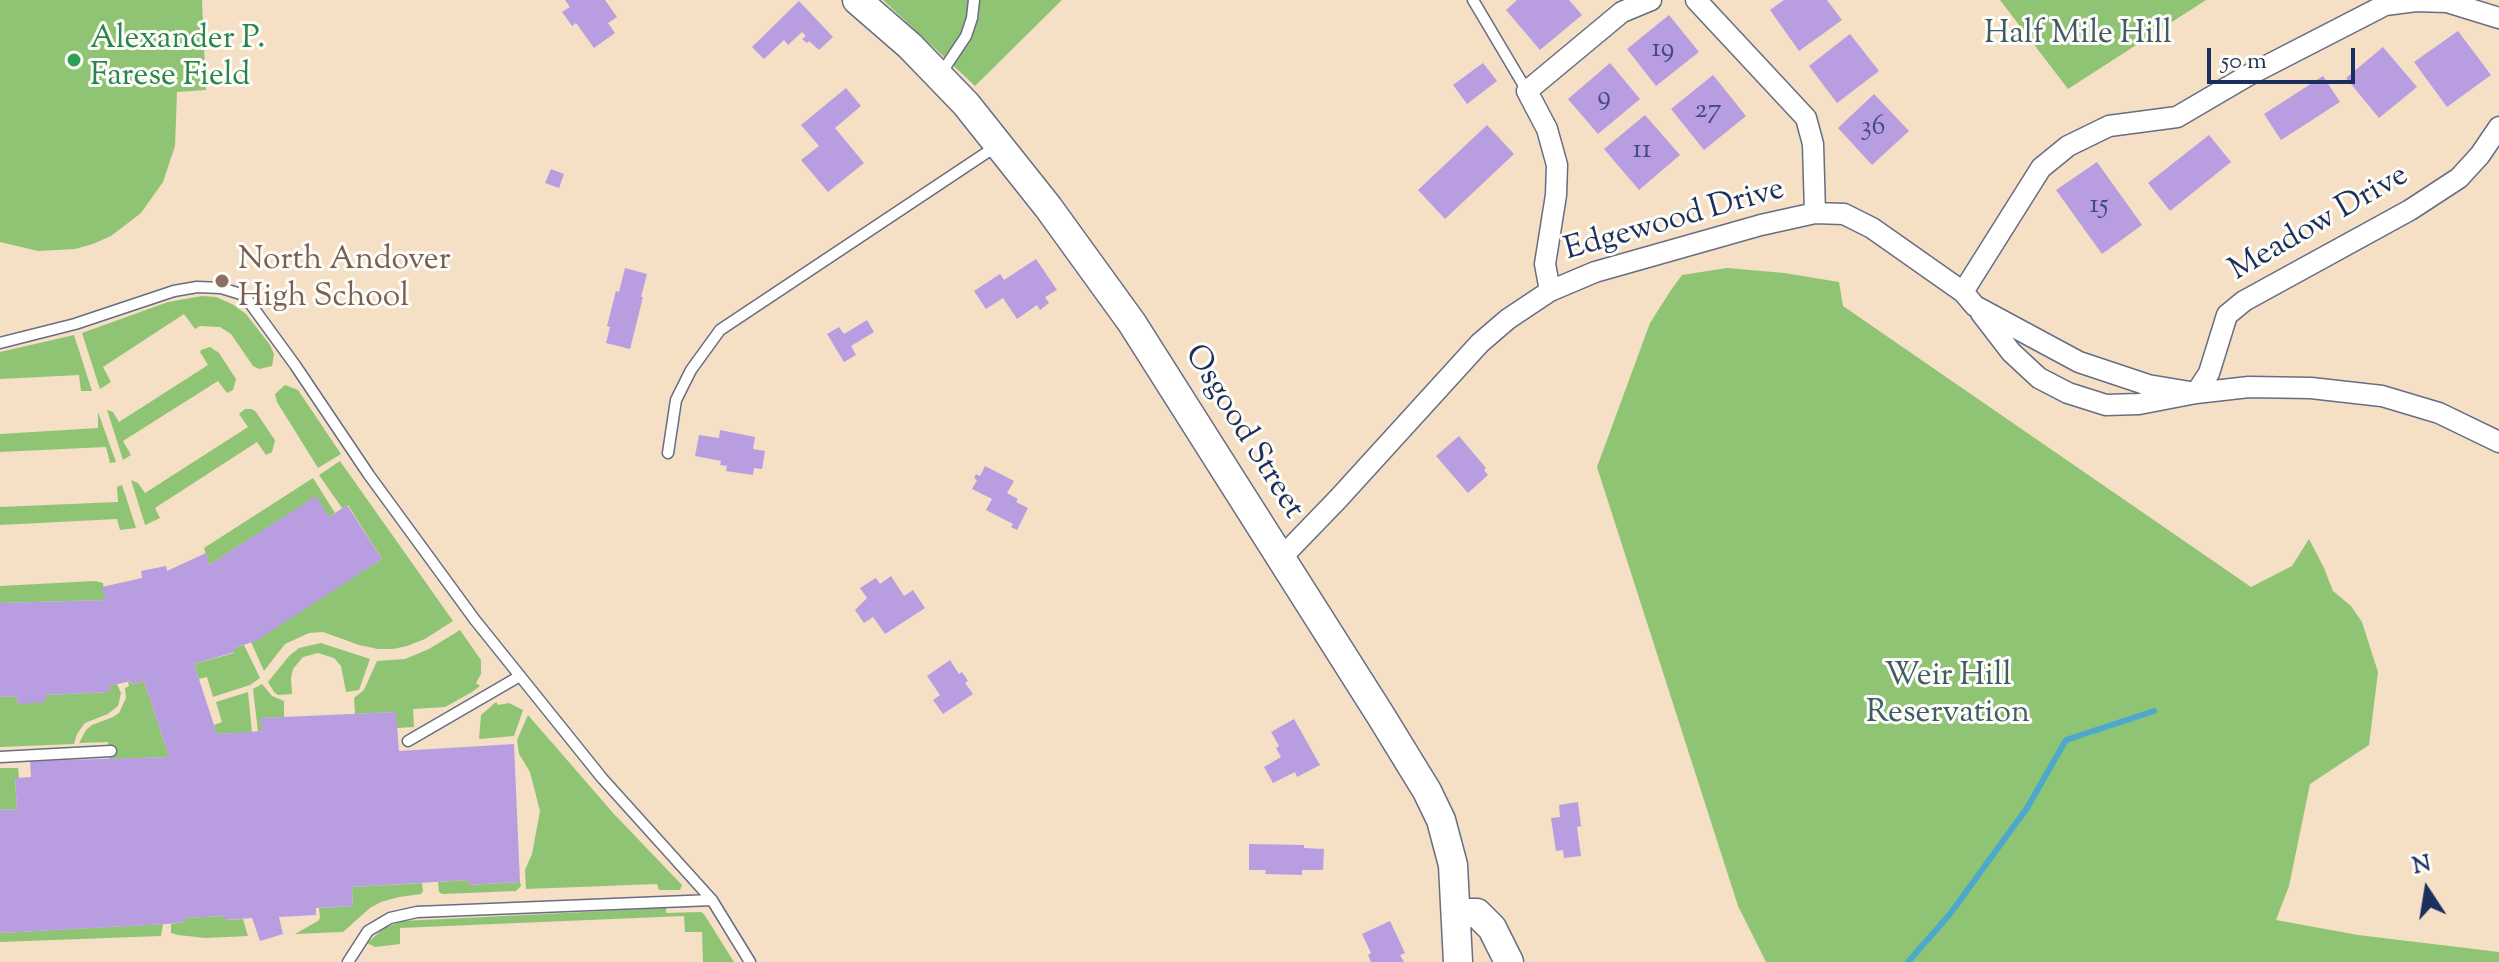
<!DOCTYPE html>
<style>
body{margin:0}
#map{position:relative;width:2499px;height:962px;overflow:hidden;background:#f5dfc5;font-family:"Sorts Mill Goudy",serif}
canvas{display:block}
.north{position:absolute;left:2387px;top:850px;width:80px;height:80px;-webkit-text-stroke:6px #fdfcf7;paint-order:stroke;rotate:348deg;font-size:22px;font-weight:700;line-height:32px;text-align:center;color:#1b2f5e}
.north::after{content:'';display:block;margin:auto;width:28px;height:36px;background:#1b2f5e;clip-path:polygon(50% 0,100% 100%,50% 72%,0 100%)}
.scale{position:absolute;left:2207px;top:48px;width:148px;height:36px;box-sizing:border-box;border:4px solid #1b2f5e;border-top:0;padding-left:10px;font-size:24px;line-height:28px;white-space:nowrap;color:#1b2f5e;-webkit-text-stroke:6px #fdfcf7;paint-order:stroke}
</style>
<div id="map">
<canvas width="2499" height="962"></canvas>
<div class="north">N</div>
<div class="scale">50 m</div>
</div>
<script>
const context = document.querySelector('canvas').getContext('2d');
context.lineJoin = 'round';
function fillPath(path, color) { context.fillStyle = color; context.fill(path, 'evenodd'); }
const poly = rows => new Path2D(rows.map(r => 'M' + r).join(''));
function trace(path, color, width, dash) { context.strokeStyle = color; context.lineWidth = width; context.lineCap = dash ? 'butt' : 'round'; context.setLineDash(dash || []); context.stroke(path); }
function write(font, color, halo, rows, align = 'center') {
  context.font = font + ' "Sorts Mill Goudy",serif'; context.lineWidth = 6; context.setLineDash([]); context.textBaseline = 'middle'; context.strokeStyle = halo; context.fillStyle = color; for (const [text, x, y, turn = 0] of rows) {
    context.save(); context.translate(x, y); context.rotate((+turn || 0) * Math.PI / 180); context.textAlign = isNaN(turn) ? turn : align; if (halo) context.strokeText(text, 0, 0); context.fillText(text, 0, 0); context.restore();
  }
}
fillPath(poly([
 [0,0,202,0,206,90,177,92,175,146,163,182,141,213,111,236,93,244,75,249,38,251,0,242],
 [883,0,1062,0,975,86],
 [2000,0,2206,0,2068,89],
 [1727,268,1784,273,1839,282,1843,306,2251,587,2292,566,2309,539,2324,568,2333,591,2351,606,2362,622,2378,672,2369,745,2310,784,2289,886,2276,920,2358,935,2499,952,2499,962,1766,962,1738,906,1597,467,1650,323,1671,290,1682,275],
 [202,296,216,297,232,304,246,314,270,345,274,354,272,366,259,369,253,366,231,334,220,327,200,326,195,329,184,314,103,367,111,382,100,389,82,333,168,302],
 [74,335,92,391,81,391,79,375,0,379,0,352],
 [210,347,219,353,236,379,233,390,227,393,218,381,123,441,131,455,123,460,107,410,113,412,119,422,208,365,200,352,201,350],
 [285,385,298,390,341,454,318,468,277,402,275,394],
 [245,409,252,409,256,412,272,436,275,440,272,452,266,455,257,442,155,508,160,518,145,525,131,480,138,483,145,493,248,427,239,414],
 [98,412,116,462,110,463,106,447,0,452,0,434,98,428],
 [340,461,453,621,425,639,407,646,393,649,378,649,359,645,323,632,309,633,285,644,264,671,251,642,382,559,348,505,342,508,319,475],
 [313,478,335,513,329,517,315,497,209,565,204,548],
 [122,485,136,528,120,530,117,519,0,525,0,507,118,502,117,487],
 [95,581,103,583,105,600,0,603,0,586],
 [460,630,481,660,481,674,476,683,480,686,472,692,445,707,413,709,414,727,397,728,395,712,355,714,354,698,364,690,377,661,405,659,429,649],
 [321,643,370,659,359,690,346,692,341,666,334,658,318,653,303,657,293,669,291,678,292,694,278,695,274,692,268,682,289,656,299,648],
 [244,645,260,678,250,685,213,697,207,677,199,679,194,664,234,653,234,648],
 [131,681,132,685,144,681,169,757,110,759,108,742,79,743,86,730,92,725,113,717,119,713,126,698,125,688,129,686,128,682],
 [117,684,121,693,118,706,108,714,85,723,77,734,74,744,0,747,0,697,17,696,18,704,45,695,110,692,109,686],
 [262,684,272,696,284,701,284,717,261,718,262,731,258,732,253,689],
 [248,692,252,732,217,734,214,725,222,722,216,702],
 [496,702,498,705,509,703,523,710,514,736,479,739,481,715],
 [528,715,614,814,682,885,680,890,659,890,657,884,526,889,525,870,532,854,540,811,530,772,519,754,517,740],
 [0,768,18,768,19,778,15,778,17,809,0,810],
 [468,880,469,885,520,882,521,886,516,891,442,894,439,892,438,882],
 [422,883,423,891,421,894,399,897,381,902,370,908,343,932,295,934,318,921,320,918,319,908,353,906,352,887],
 [666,908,666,913,701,912,704,914,734,962,703,962,702,932,685,932,684,916,400,928,400,944,375,947,367,943,384,928,402,921],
 [225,916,226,920,243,919,248,936,206,938,178,935,171,933,171,924,185,922,185,918],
 [163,924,161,936,0,942,0,933]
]), '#90c475');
trace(poly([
 [1908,962,1950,914,2027,808,2066,740,2154,711]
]), '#4da9cb', 6);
fillPath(poly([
 [565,0,605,0,617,17,608,23,615,33,594,48,576,23,572,26,562,12,570,7],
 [1517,0,1569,0,1582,15,1540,50,1506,10],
 [1784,0,1827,0,1842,20,1799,51,1770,10],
 [799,1,833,37,819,50,809,41,807,43,802,39,806,36,802,32,788,45,784,40,764,59,752,47],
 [1669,15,1699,52,1656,86,1627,49],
 [2458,31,2491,75,2447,107,2414,62],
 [1850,34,1879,71,1837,103,1809,66],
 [2383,47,2417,87,2379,118,2346,78],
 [1483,63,1497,81,1467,104,1453,85],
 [1610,63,1640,99,1598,134,1568,99],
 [1713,75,1746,116,1704,150,1671,109],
 [2323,76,2340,102,2281,140,2264,114],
 [846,88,861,106,835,128,864,163,828,192,801,160,819,146,801,125],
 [1874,94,1909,131,1872,165,1838,128],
 [1645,115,1680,155,1639,190,1604,149],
 [1487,125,1514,154,1445,219,1418,190],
 [2209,135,2231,162,2170,211,2148,183],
 [2097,162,2142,225,2102,254,2056,190],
 [551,169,564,174,559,188,545,183],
 [1036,259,1057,290,1045,297,1049,303,1040,310,1037,305,1017,319,1003,298,986,309,974,291,1000,274,1004,280],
 [625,268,647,274,641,297,643,297,630,349,606,343,610,327,607,326,616,291,619,292],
 [867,320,874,332,851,346,856,355,844,362,827,334,839,327,844,334],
 [720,430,755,437,753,449,765,451,762,469,754,468,753,475,726,471,727,466,720,465,721,461,695,456,699,435,719,438],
 [1459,436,1486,468,1484,470,1488,475,1468,493,1436,456],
 [985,466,1014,481,1007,493,1018,499,1016,502,1028,508,1017,530,1011,527,1013,524,986,510,992,499,972,489,977,480,974,478,976,474,980,476],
 [316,496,329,517,347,505,382,559,256,641,234,648,235,652,194,664,217,734,262,731,260,718,396,712,399,751,514,744,520,882,469,885,468,880,352,887,353,906,316,908,316,915,279,917,283,934,260,941,252,918,225,920,225,916,185,918,185,922,167,924,0,933,0,810,17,809,15,778,31,777,30,761,169,757,144,681,132,685,131,681,109,686,110,692,45,695,46,702,18,704,17,696,0,697,0,603,105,600,102,587,142,578,141,571,166,566,167,571,206,553,209,565],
 [891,576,904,596,913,590,925,608,885,634,873,617,864,623,855,610,867,598,860,588,876,578,880,584],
 [950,660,959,674,962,672,968,681,965,683,973,694,943,714,933,700,940,695,927,676],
 [1294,719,1320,765,1297,777,1295,772,1273,783,1264,767,1281,757,1276,748,1279,746,1271,732],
 [1578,802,1581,826,1577,827,1581,856,1564,858,1563,850,1556,851,1551,818,1560,817,1559,805],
 [1249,844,1304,845,1304,848,1324,849,1323,870,1302,870,1302,875,1265,874,1266,870,1249,870],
 [1390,921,1405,953,1400,955,1404,962,1371,962,1368,955,1371,953,1362,934]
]), '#b89ee1');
const lane = poly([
 [1473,0,1527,91],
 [940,75,966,36,972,18,974,0],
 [0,343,75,324,174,291,197,287,221,288,244,295,295,365,369,475,475,620,602,778,712,900,750,962],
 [668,453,676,400,691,370,720,330,998,145],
 [408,741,520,676],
 [0,757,111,751],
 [348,962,368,931,390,918,417,912,712,900]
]);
const street = poly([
 [1696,0,1806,118,1813,144,1815,213],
 [1550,291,1545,264,1556,195,1557,165,1547,129,1527,91,1622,12,1651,0],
 [1963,292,2041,168,2068,146,2109,126,2177,117,2247,76,2385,5,2416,1,2447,2,2499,18],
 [1981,313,2011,352,2039,378,2068,393,2106,405,2139,404,2196,393,2249,387,2311,388,2382,396,2439,413,2499,442],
 [2196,393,2209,373,2227,315,2244,301,2410,210,2459,178,2480,155,2499,127],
 [1281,558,1338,499,1480,343,1508,319,1550,291,1595,272,1761,225,1815,213,1844,214,1872,228,1963,292,1975,306,2079,362,2148,385,2196,393]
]);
const secondary = poly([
 [857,0,910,46,966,104,1048,207,1132,323,1381,716,1427,791,1441,820,1453,865,1458,962],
 [1457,913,1477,913,1492,928,1509,962]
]);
trace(lane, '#676d82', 13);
trace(street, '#676d82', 23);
trace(secondary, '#676d82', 31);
trace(lane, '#fff', 10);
trace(street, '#fff', 20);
trace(secondary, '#fff', 28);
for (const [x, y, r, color] of [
 [74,60,8,"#2e9e5b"],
 [222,281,8,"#8d6e63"]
]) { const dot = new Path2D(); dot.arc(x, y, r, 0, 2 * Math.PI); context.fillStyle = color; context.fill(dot); trace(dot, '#fdfcf7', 3); }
write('28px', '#424b7f', null, [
 ["19",1663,51],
 ["9",1604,99],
 ["27",1708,112],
 ["36",1873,129],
 ["11",1642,152],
 ["15",2099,207]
]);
write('32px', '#3e5c65', '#fdfcf7', [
 ["Half Mile Hill",2078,37],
 ["Weir Hill",1948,679],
 ["Reservation",1948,716]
]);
write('32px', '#27864d', '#fdfcf7', [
 ["Alexander P.",90,42],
 ["Farese Field",90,79]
], 'left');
write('32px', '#1b2f5e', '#fdfcf7', [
 ["Edgewood Drive",1675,222,-16],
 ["Meadow Drive",2320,225,-30],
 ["Osgood Street",1242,433,58]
]);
write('32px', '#785e54', '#fdfcf7', [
 ["North Andover",238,263],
 ["High School",238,300]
], 'left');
</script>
